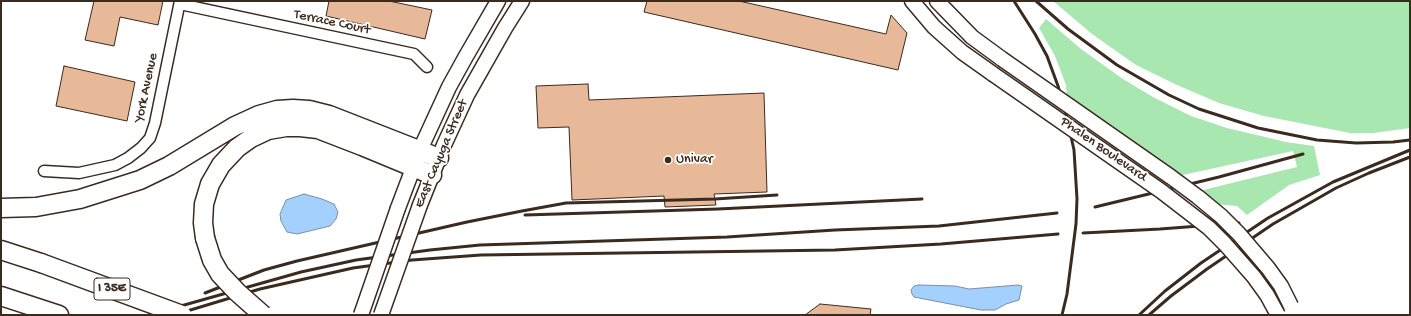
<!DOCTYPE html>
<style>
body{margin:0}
#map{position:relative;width:1411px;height:316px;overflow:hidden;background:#fff;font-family:"Gochi Hand",sans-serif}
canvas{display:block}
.frame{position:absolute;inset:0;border:2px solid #3b2a1e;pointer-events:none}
</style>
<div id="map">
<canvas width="1411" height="316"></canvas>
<div class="frame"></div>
</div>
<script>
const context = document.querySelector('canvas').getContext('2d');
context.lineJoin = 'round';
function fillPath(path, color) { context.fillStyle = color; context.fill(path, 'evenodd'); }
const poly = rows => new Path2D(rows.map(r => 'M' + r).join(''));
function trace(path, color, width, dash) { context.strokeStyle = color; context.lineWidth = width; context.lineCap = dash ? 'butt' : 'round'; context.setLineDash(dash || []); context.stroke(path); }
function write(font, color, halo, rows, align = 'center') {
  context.font = font + ' "Gochi Hand",sans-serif'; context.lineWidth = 3.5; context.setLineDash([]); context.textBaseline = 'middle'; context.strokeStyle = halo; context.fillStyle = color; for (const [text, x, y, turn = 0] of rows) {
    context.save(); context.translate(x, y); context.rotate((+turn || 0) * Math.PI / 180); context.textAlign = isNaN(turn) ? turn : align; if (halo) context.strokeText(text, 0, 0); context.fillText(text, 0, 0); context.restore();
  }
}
fillPath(poly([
 [1053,1,1410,1,1410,128,1373,133,1350,133,1264,116,1219,103,1177,85,1136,65,1092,34],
 [1046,19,1081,49,1123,79,1153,97,1191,116,1227,128,1286,142,1314,146,1320,175,1289,185,1247,215,1237,206,1215,204,1202,195,1203,190,1297,167,1293,151,1178,176,1067,98,1066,85,1055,56,1039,28]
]), '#a8e7af');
const water = poly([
 [304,194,322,199,334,204,338,212,336,219,330,226,297,234,287,232,281,221,280,214,286,200,304,194],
 [919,285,955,286,969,289,1018,285,1022,286,1019,300,1006,304,995,310,981,310,914,297,912,294,911,290,914,286,919,285]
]);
fillPath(water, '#a4d0fe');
trace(water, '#7a8ea4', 1);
const building = poly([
 [94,1,163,1,158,25,120,17,114,46,85,40,94,1],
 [329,1,389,1,432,10,425,39,326,16,329,1],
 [647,1,739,1,886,34,891,15,907,33,898,70,644,12,647,1],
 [64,66,135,82,127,121,56,106,64,66],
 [588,84,589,100,764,93,767,192,714,194,716,205,665,207,664,196,572,200,569,127,538,128,536,86,588,84],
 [820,304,871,309,870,315,805,315,820,304]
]);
fillPath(building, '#e8b999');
trace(building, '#3b2a1e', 1);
const minor = poly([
 [180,4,414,54,427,67],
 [44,171,79,173,115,165,128,158,141,148,150,138,155,123,180,1]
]);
const secondary = poly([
 [912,1,934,27,962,52,993,74],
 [937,1,972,37,1002,59],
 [420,205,444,145,467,95,505,28,522,1],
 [398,208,420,150,449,87,465,58,498,1]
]);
const motorway = poly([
 [1,208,36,207,80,199,140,180,169,166,235,126,259,115,277,110,293,109,309,110,329,115,439,158],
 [205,238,203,223,204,204,210,184,221,165,237,148,251,138,268,130,286,127,300,127,318,129,362,146,432,175],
 [1,250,41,263],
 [1,296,59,315]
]);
trace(minor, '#3b2a1e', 13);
trace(secondary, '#3b2a1e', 17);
trace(motorway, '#3b2a1e', 21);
trace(minor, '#fff', 10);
trace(secondary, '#fff', 14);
trace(motorway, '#fff', 18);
trace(poly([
 [1014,1,1035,34,1047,56,1058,86,1066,114,1074,150,1077,199,1076,224,1067,294,1062,315],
 [1036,1,1068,29,1117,65,1169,95,1199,109,1258,128,1317,140,1356,143,1393,142,1410,140],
 [1095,207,1219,177,1303,154],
 [525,215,718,209,922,199],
 [1083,233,1160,229,1239,223],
 [205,293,264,270,297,261,467,222,522,211,566,203,715,199,777,195],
 [149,315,301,272,356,260,430,250,480,245,727,237,835,230,939,226,1057,213],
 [174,315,260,289,353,268,412,260,481,255,835,250,941,244,1058,234],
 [1139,315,1165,291,1201,263,1268,218,1333,182,1410,150],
 [1149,315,1171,296,1207,269,1273,224,1336,188,1369,173,1410,157]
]), '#3b2a1e', 3);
const secondaryBridge = poly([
 [1002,59,1171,177,1198,197,1221,216,1239,234,1268,268,1281,286,1291,306],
 [993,74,1161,191,1209,228,1225,244,1254,277,1267,295,1278,315],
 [361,315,398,208],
 [381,315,420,205]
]);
const motorwayBridge = poly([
 [205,238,212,260,220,274,237,292,263,315],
 [41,263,182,315]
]);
trace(secondaryBridge, '#3b2a1e', 17, []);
trace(motorwayBridge, '#3b2a1e', 21, []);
trace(secondaryBridge, '#fff', 14);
trace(motorwayBridge, '#fff', 18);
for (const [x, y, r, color] of [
 [668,160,4,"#3b2a1e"]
]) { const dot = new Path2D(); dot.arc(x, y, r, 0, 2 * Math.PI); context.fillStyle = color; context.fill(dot); trace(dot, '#fff', 1.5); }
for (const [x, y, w] of [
 [112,289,36]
]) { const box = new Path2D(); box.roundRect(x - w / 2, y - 11, w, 22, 3); context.fillStyle = '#fff'; context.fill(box); trace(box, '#3b2a1e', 1); }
write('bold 13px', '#3b2a1e', null, [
 ["I 35E",112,289]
]);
write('14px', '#3b2a1e', '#fff', [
 ["Terrace Court",332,23,12],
 ["York Avenue",147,88,-78],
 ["Phalen Boulevard",1103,150,35],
 ["East Cayuga Street",442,154,-67]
]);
write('14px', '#3b2a1e', '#fff', [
 ["Univar",676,160]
], 'left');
</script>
